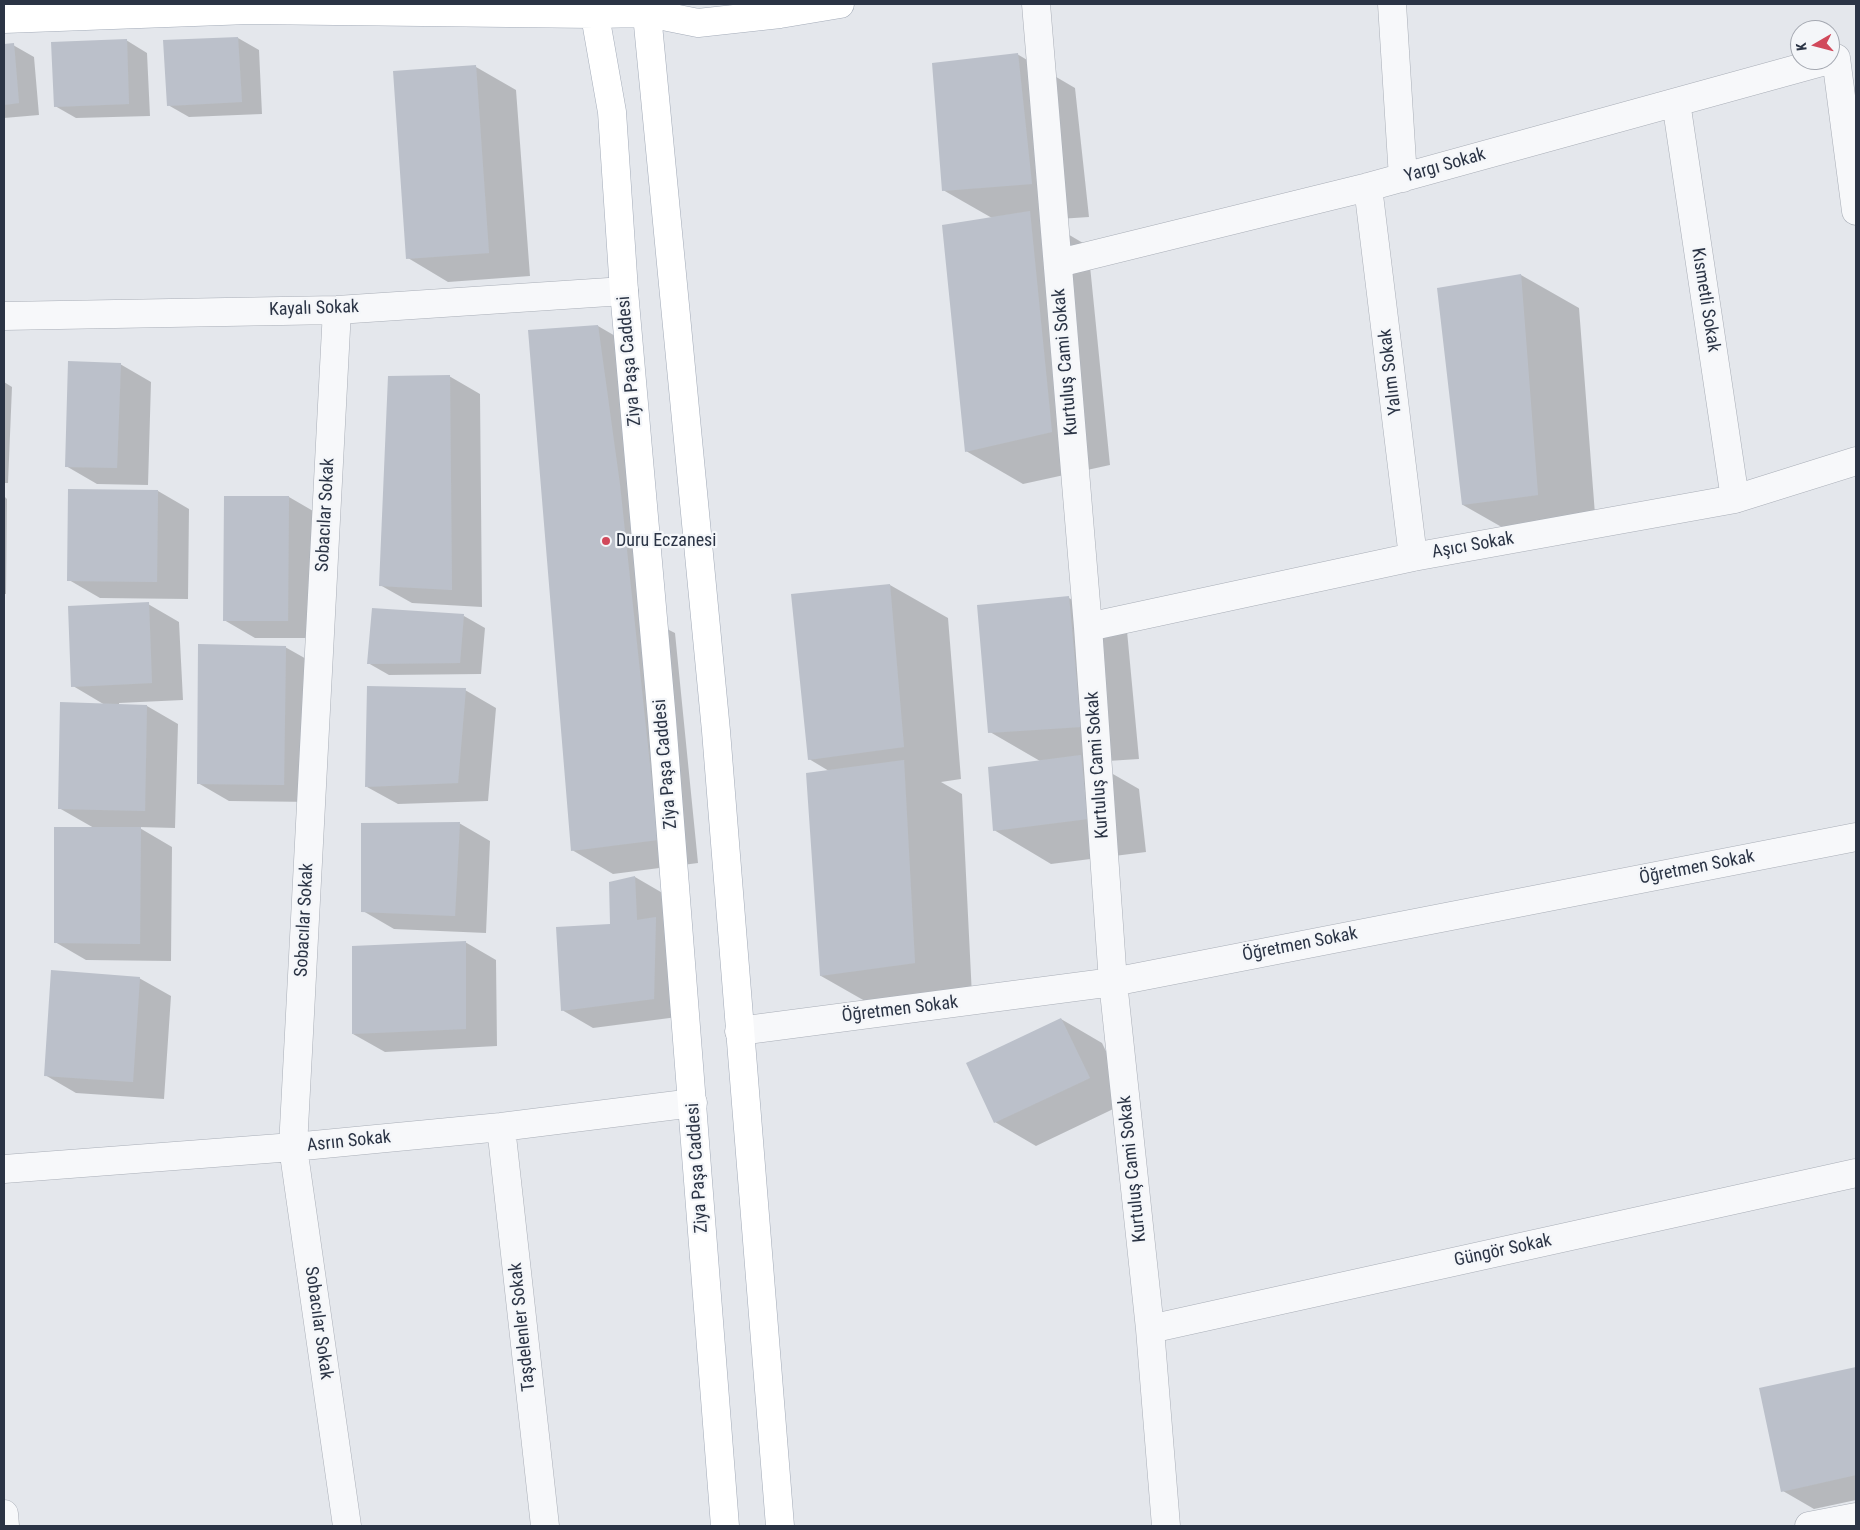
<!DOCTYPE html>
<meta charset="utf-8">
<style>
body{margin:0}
#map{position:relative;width:1860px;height:1530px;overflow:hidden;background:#e4e7ec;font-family:"Roboto Condensed",sans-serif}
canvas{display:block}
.frame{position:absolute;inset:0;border:5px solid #2b3445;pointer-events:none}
.north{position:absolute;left:1790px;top:20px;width:50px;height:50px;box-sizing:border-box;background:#f4f6f9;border:1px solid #a4a8b1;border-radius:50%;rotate:262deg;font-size:14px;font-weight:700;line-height:20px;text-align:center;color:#2b3445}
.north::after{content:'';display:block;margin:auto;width:18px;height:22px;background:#d1495b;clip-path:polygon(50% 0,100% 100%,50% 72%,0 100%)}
</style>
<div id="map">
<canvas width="1860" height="1530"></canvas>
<div class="frame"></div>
<div class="north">K</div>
</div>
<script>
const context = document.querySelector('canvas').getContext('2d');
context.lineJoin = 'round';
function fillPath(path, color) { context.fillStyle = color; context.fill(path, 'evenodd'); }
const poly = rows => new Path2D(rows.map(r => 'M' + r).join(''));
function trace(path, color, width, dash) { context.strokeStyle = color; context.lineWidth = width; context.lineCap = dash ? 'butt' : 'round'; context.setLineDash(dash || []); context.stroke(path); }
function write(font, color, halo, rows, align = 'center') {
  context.font = font + ' "Roboto Condensed",sans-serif'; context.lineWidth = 4.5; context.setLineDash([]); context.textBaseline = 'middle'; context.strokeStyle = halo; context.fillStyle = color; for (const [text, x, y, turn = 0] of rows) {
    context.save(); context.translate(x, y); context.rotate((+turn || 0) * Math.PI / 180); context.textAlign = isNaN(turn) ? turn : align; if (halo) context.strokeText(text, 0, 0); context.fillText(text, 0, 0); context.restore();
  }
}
fillPath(poly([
 [238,38,259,50,262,114,189,117,168,105,164,41],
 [126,40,147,53,150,116,76,118,55,106],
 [4,45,13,45,34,57,39,115,4,118],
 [1017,54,1075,88,1089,217,1044,220,1088,246,1110,465,1023,484,966,451,992,218,943,190],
 [476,67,516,90,530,276,448,282,408,258],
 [1521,275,1579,308,1596,527,1521,538,1463,505,1438,289],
 [598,326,629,344,665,628,675,633,698,863,613,874,572,850],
 [120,364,151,382,148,485,97,484,66,466],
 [449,376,480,394,482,607,412,603,380,585],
 [4,382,12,387,8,483,4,483],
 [158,491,189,509,188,599,100,598,69,580],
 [4,496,7,499,6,594,4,594],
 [225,497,289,497,320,515,319,638,255,638,224,620],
 [890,585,948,618,961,779,941,782,962,794,972,996,879,1009,821,976,829,771,809,759],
 [1069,598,1127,631,1139,759,1092,762,1139,789,1146,852,1051,864,994,830,1040,761,990,732],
 [148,604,179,622,183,700,119,703,119,705,147,706,178,724,175,828,138,827,172,847,171,961,86,960,55,942,94,828,59,808,105,705,73,686],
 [464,616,485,628,481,674,389,675,368,663],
 [285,647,317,665,315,802,229,801,198,783],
 [465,690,496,708,488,801,398,804,367,787],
 [459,823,490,841,486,933,394,929,363,911],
 [635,877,666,895,685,1016,593,1028,562,1010,611,925,610,883],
 [465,942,496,960,497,1046,385,1052,353,1034],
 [139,978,171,996,164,1099,76,1093,45,1075],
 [1061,1019,1102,1043,1130,1101,1036,1146,995,1122],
 [1856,1368,1856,1500,1814,1509,1783,1491,1760,1389]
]), '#0003');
fillPath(poly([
 [238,37,242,102,167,106,163,40],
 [127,39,129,104,54,107,51,42],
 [14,43,19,103,4,105,4,44],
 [1018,53,1032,184,942,191,932,63],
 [476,65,489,253,406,259,393,71],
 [1030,211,1052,432,965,452,942,225],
 [1521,274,1538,495,1462,505,1437,288],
 [598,325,620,485,658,840,571,851,528,330],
 [68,361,121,363,117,468,65,467],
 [450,375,452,590,379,586,388,376],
 [68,489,158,490,157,582,67,581],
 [224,496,289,496,288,621,223,621],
 [890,584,904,747,808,760,791,594],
 [1069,596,1081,727,988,733,977,605],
 [149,602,152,683,71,687,68,606],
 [372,608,464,614,460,663,367,664],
 [198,644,286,646,284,785,197,784],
 [367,686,466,688,458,783,365,787],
 [60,702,147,705,145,811,58,809],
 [1081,755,1088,819,993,831,988,767],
 [904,760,915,963,820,976,806,773],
 [460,822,455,916,361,912,361,823],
 [54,827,141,827,140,944,54,943],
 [635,876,637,920,656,917,654,999,561,1011,556,927,610,924,609,882],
 [466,941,466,1029,352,1034,352,946],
 [51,970,140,977,133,1082,44,1076],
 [1061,1018,1090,1078,994,1123,966,1063],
 [1856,1367,1856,1475,1781,1492,1759,1388]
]), '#bbc0ca');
const minor = poly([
 [1036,4,1088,627,1113,982,1150,1329,1166,1526],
 [1392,4,1403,178],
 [1836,58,1856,211],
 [1676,102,1735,499],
 [1368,187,1413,557],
 [1059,263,1368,187,1829,60],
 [337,310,293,1147,347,1526],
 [4,316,337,310,624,291],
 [1088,627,1413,557,1735,499,1856,461],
 [739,1031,1113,982,1856,837],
 [501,1127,545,1526],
 [4,1169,293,1147,501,1127,693,1103],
 [1150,1329,1856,1173],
 [4,1514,5,1526],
 [1809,1526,1856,1517]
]);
const major = poly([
 [593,4,612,112,624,291,662,720,725,1526],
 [646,4,716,731,780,1526],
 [4,19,249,10,594,14,648,13,698,23,780,14,840,4]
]);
trace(minor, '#a9aeb7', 29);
trace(major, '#a3abb8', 29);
trace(minor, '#f7f8fa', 28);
trace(major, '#fff', 28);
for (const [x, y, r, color] of [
 [606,541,5,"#d1495b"]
]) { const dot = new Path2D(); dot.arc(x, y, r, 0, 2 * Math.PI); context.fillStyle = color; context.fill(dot); trace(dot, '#f4f6f9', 2); }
write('18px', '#2b3445', '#f4f6f9', [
 ["Yargı Sokak",1445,166,-16],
 ["Kısmetli Sokak",1705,300,81],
 ["Kayalı Sokak",314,309,-2],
 ["Ziya Paşa Caddesi",630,361,-95],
 ["Kurtuluş Cami Sokak",1066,362,-95],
 ["Yalım Sokak",1391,372,-97],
 ["Sobacılar Sokak",326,515,-87],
 ["Aşıcı Sokak",1473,546,-10],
 ["Ziya Paşa Caddesi",666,764,-95],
 ["Kurtuluş Cami Sokak",1098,765,-94],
 ["Öğretmen Sokak",1697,868,-11],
 ["Sobacılar Sokak",305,920,-87],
 ["Öğretmen Sokak",1300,945,-11],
 ["Öğretmen Sokak",900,1010,-7],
 ["Asrın Sokak",349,1142,-6],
 ["Ziya Paşa Caddesi",698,1168,-94],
 ["Kurtuluş Cami Sokak",1133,1169,-96],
 ["Güngör Sokak",1503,1251,-12],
 ["Sobacılar Sokak",318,1323,82],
 ["Taşdelenler Sokak",523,1327,-96]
]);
write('18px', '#2b3445', '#f4f6f9', [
 ["Duru Eczanesi",616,541]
], 'left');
</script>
